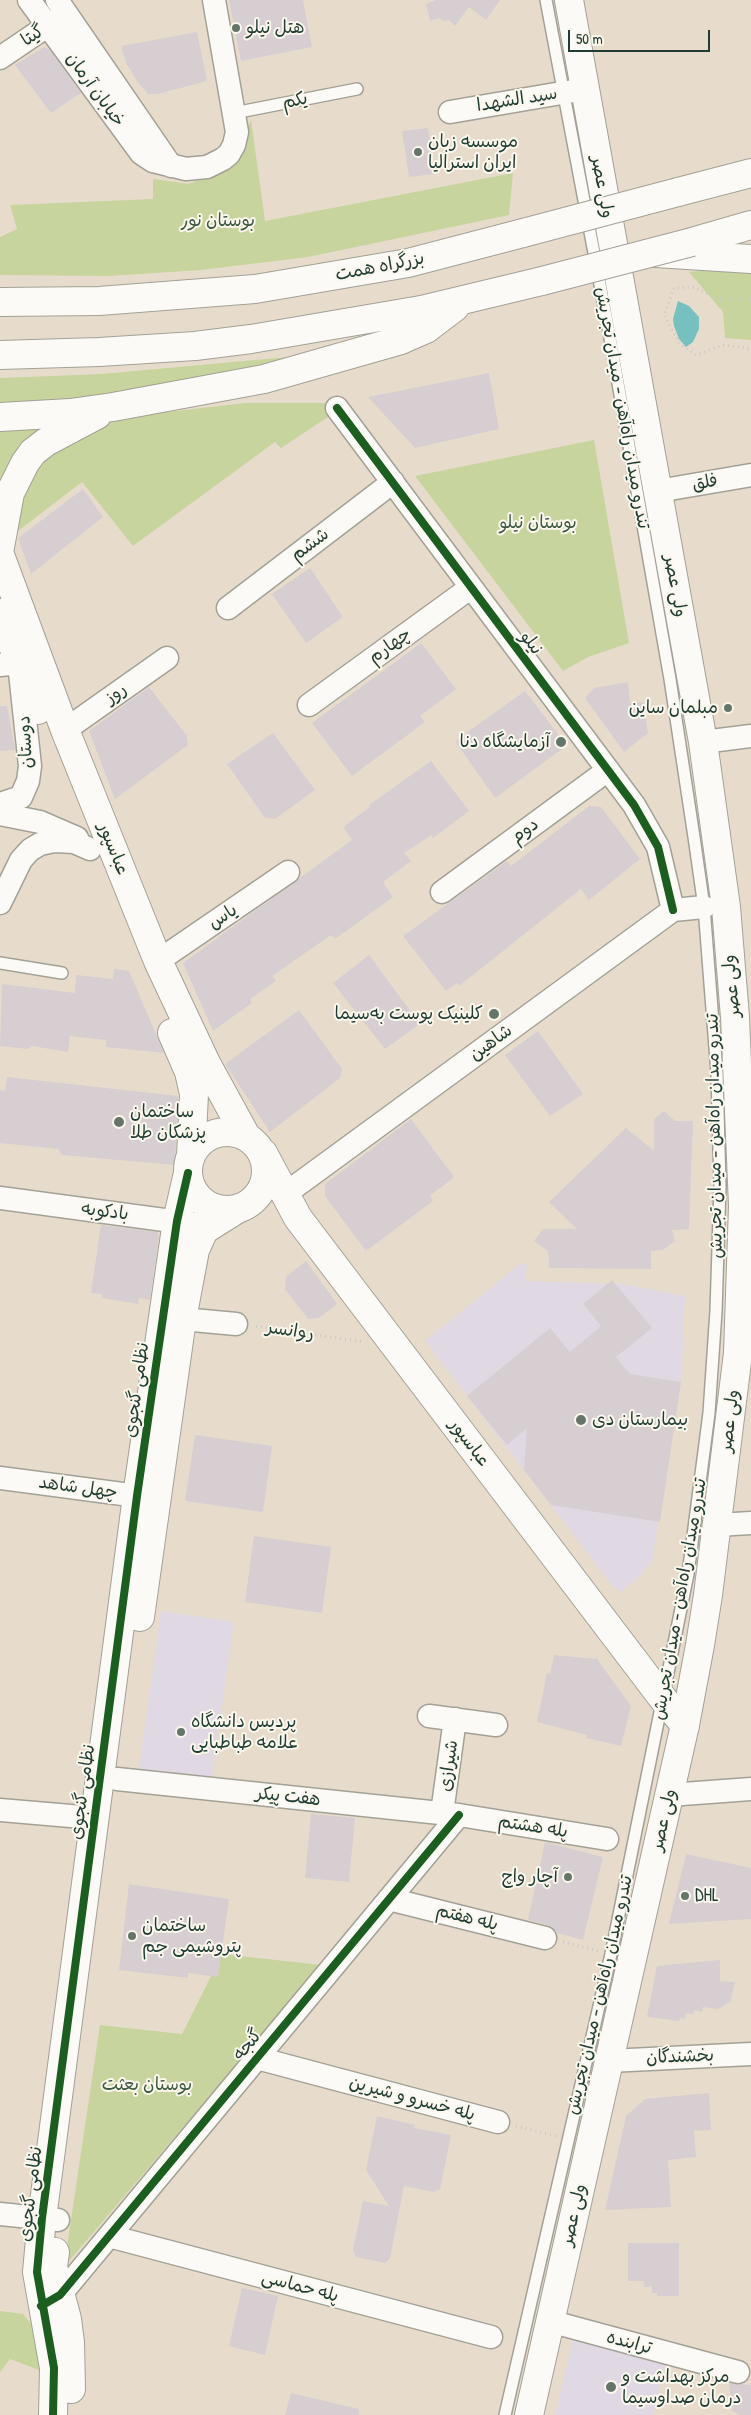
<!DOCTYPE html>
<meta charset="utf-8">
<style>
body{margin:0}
#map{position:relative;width:751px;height:2415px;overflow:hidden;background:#e7dccc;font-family:"Patrick Hand",sans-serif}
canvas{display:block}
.scale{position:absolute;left:568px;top:30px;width:142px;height:22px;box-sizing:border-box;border:2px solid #1f3d34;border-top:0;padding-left:6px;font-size:15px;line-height:18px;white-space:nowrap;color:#1f3d34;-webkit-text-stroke:4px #fbf7ec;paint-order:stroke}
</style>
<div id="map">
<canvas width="751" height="2415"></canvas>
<div class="scale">50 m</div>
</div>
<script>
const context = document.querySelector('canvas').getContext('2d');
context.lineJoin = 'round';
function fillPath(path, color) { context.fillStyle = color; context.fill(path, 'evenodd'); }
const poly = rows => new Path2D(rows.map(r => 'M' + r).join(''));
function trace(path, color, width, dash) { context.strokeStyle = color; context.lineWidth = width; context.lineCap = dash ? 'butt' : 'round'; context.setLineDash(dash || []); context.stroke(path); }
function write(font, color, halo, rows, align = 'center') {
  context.font = font + ' "Patrick Hand","Playpen Sans Arabic",sans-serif'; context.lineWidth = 4; context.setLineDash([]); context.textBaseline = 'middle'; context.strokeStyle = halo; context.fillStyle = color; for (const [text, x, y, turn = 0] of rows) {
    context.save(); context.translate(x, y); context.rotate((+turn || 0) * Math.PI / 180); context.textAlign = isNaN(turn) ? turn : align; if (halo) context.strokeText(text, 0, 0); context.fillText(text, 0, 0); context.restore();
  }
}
fillPath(poly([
 [520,1264,527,1264,525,1281,623,1284,685,1296,681,1382,652,1561,640,1576,620,1592,611,1584,425,1341],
 [161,1611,234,1622,211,1784,138,1774],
 [573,2338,667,2359,653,2415,555,2415]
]), '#e0d9e4');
fillPath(poly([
 [251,120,265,221,513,173,509,215,308,257,201,270,109,276,0,275,0,237,17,229,10,205,153,199,153,179,189,184,214,173,246,131],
 [719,269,751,272,751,340,725,338,723,312,689,272],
 [288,357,230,373,121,396,0,404,0,378,102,374],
 [245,403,325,403,331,415,281,448,275,442,133,546,82,482,18,531,16,508,19,483,54,444,116,418],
 [60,422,0,492,0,426],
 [594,440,629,643,588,657,563,671,415,476],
 [222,1954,321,1965,64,2267,100,2025,182,2034],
 [0,2311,23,2314,41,2336,47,2373,10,2359,0,2372]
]), '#c7d49d');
fillPath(poly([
 [678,301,689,306,699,317,699,329,693,342,686,347,679,339,674,326,673,319]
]), '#76c1c0');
fillPath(poly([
 [229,0,303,0,312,47,241,61],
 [436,0,500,0,486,20,469,7,455,26,449,20,443,21,439,18,430,21,426,4],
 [197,32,207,81,158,94,148,94,137,81,126,63,121,46],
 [44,47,49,49,81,93,51,113,15,65],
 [428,128,434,174,409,177,402,131],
 [489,373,499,429,415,448,368,397],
 [83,489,103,517,31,574,18,538],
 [310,568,343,617,306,643,272,594],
 [421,643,456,689,420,716,425,722,352,776,312,723],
 [628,682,630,703,643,702,648,733,624,752,585,698,594,688],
 [149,687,187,736,188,745,115,799,89,731],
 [525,691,564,742,559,746,562,749,495,798,455,741],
 [0,706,7,706,15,750,0,751],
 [273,733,315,790,275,819,265,818,227,764],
 [431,761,469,811,433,838,431,835,404,853,411,861,383,882,393,897,335,939,331,935,272,976,276,981,250,999,252,1003,213,1031,183,963,352,840,343,827,370,807,369,805],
 [589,806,601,807,640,859,589,900,581,889,459,986,457,983,446,991,403,936,507,861,511,866],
 [369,955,420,1024,385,1049,333,983],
 [114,969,129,971,164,1053,106,1047,106,1040,70,1036,68,1052,32,1046,28,1049,0,1046,2,984,75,993,76,975,113,979],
 [299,1010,342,1069,340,1078,270,1132,225,1064],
 [538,1031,583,1094,550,1116,505,1055],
 [7,1077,178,1096,175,1165,62,1155,58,1149,0,1143,0,1090,5,1091],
 [664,1111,675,1121,693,1121,689,1229,672,1230,675,1241,663,1250,651,1251,651,1269,549,1268,548,1251,534,1241,543,1229,577,1229,549,1202,626,1128,654,1151,654,1119],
 [411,1119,454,1177,430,1196,433,1201,366,1251,325,1196,325,1184],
 [101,1225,157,1232,159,1235,150,1300,139,1298,138,1304,102,1298,102,1294,91,1293],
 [306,1261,337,1304,319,1318,308,1319,285,1289,286,1277],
 [612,1280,652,1328,616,1357,630,1374,681,1382,660,1522,551,1505,524,1470,527,1428,507,1445,467,1396,550,1328,570,1352,601,1326,583,1304],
 [195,1435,272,1446,263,1512,185,1501],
 [254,1536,331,1547,322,1613,245,1602],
 [554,1655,597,1659,631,1706,621,1746,586,1738,587,1735,537,1722,547,1673,550,1674],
 [311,1814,355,1818,349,1882,305,1878],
 [545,1842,603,1857,583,1940,557,1933,549,1925,528,1920],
 [686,1854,751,1868,751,1919,669,1924],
 [129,1884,229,1899,218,1977,188,1973,188,1978,119,1970],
 [720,1960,720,1981,735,1982,730,2002,718,2009,703,2007,702,2012,694,2010,693,2014,686,2013,685,2019,680,2018,679,2021,647,2017,657,1966],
 [709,2093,711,2130,694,2131,696,2157,668,2160,671,2207,605,2210,626,2116,645,2099],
 [377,2116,415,2125,414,2128,451,2135,440,2189,434,2192,404,2186,390,2258,385,2263,356,2257,353,2250,363,2201,389,2206,366,2170],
 [628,2243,679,2243,679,2296,657,2296,657,2293,652,2293,652,2286,644,2287,644,2281,628,2281],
 [242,2288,278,2296,265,2355,229,2346],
 [729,2383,751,2385,751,2415,740,2415,732,2411],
 [291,2393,359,2409,359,2415,285,2415]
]), '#d6ced1');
const service = poly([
 [234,113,357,89],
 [0,963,62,973],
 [505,2415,611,1954,688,1574,709,1413,716,1311,720,1186,717,1073,704,907,694,837,670,679,609,332,546,0]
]);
const minor = poly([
 [29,0,141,153,153,161,186,169,207,167,223,159,229,154,234,145,237,132,214,0],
 [57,0,171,166],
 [0,58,59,18],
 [450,112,585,89],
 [337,408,634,805,658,847,673,910],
 [658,491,751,475],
 [228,608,393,482],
 [0,665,19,663,30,766,28,781,21,797,0,804],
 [309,705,470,588],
 [65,730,167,658],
 [703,742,751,736],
 [0,814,40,822,77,838],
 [442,892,608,770],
 [0,903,21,860,30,850,40,844,54,841,74,842,90,849],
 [158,961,288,872],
 [285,1194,673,910,704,907],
 [0,1198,209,1226],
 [182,1319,236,1324],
 [0,1478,153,1498],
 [717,1525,751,1523],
 [429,1716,496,1725],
 [117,1779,459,1815,607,1839],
 [669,1795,751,1789],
 [0,1810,94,1818],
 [442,1813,455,1719],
 [389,1899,545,1938],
 [257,2058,498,2122],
 [609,2061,751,2054],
 [0,2214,58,2220],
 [109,2236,491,2337],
 [60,2295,459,1815],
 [549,2321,738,2372]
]);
const tertiary = poly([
 [140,1617,182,1319,195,1250,204,1230,236,1210],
 [55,2252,53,2267,67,2319,70,2342,71,2389],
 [53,2415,54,2368,37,2272,42,2218,137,1496,177,1221,188,1173]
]);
const secondary = poly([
 [0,555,65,730,158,961,206,1063,246,1136],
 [0,613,38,710],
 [172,1033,189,1072,194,1094,191,1156],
 '188 1171a39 39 0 1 1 78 0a39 39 0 1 1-78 0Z',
 [263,1153,298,1218,664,1700,685,1725]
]);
const primary = poly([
 [529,2415,685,1725,700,1645,708,1595,738,1353,743,1206,735,1017,726,907,703,742,569,0]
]);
const trunk = poly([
 [678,192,751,173],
 [692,242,751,225],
 [656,253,751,259],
 [0,302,99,301,255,289,408,263,523,233],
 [0,355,99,352,195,346,251,339,421,310,542,281],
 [0,417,70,413,113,407,264,379,401,340,426,329,455,307],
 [0,547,10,493,25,463,33,452,46,442,97,415]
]);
trace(service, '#a3a196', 14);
trace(minor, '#a3a196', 25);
trace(tertiary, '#a3a196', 30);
trace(secondary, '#a3a196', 30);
trace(primary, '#a3a196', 30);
trace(trunk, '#a3a196', 30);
trace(poly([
 [751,299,718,299,694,287,674,288,664,315,680,344,696,355,723,345,751,349],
 [256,1326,364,1342],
 [563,1942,598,1951],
 [516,2126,556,2136]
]), '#c9c9c4', 3, [1, 4]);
trace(service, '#fbfaf7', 11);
trace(minor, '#fbfaf7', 22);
trace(tertiary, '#fbfaf7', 28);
trace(secondary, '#fbfaf7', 28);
trace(primary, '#fbfaf7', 28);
trace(trunk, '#fbfaf7', 28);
const trunkBridge = poly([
 [523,233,678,192],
 [542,281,692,242]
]);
trace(trunkBridge, '#a3a196', 30, []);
trace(trunkBridge, '#fbfaf7', 28);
trace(poly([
 [337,408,634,805,658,847,673,910],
 [41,2306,60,2295,459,1815],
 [53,2415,54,2368,37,2272,42,2218,137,1496,177,1221,188,1173]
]), '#1b5e20', 8);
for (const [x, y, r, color] of [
 [236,28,5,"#657569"],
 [418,152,5,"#657569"],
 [728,708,5,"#657569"],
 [561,742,6,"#657569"],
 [494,1014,6,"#657569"],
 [119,1122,6,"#657569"],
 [581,1420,6,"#657569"],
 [181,1732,5,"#657569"],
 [568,1877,5,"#657569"],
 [685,1896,5,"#657569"],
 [132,1936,5,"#657569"],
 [611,2387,6,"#657569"]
]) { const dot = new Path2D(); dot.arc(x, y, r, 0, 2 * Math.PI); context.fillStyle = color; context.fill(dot); trace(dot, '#fbf7ec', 2); }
write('18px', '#1f3d34', '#fbf7ec', [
 ["هتل نيلو",246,28],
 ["موسسه زبان",428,142],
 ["ایران استرالیا",428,163],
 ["مبلمان ساین",718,708,"right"],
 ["آزمایشگاه دنا",550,742,"right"],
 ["کلینیک پوست به‌سیما",483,1014,"right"],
 ["ساختمان",130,1112],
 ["پزشکان طلا",130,1133],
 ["بیمارستان دی",592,1420],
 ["پردیس دانشگاه",191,1722],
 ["علامه طباطبایی",191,1743],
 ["آچار واچ",558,1877,"right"],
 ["DHL",695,1896],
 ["ساختمان",142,1926],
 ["پتروشیمی جم",142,1947],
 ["مرکز بهداشت و",622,2377],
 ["درمان صداوسیما",622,2398]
], 'left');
write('18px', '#1f3d34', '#fbf7ec', [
 ["گیتا",33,36,-34],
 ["خیابان آرمان",95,90,54],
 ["سید الشهدا",517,100,-9],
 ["یکم",295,101,-11],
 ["ولی عصر",602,187,80],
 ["بزرگراه همت",380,267,-11],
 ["تندرو میدان راه‌آهن - میدان تجریش",622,408,80],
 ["فلق",705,483,-10],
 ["ششم",310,545,-37],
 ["ولی عصر",675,586,80],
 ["نیلو",531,643,53],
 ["چهارم",390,646,-36],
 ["روز",116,694,-36],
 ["دوستان",26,742,-93],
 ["دوم",525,831,-36],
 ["عباسپور",113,849,68],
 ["یاس",223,917,-34],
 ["ولی عصر",732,986,-95],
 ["شاهین",491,1043,-36],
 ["تندرو میدان راه‌آهن - میدان تجریش",715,1136,-91],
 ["بادکوبه",105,1212,7],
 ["روانسر",290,1331,8],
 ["نظامی گنجوی",137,1390,-82],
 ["ولی عصر",730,1421,-83],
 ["عباسپور",469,1443,53],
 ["چهل شاهد",78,1488,8],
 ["تندرو میدان راه‌آهن - میدان تجریش",680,1599,-80],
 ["شیرازی",449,1766,-82],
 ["نظامی گنجوی",83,1792,-82],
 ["هفت پیکر",288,1797,6],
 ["ولی عصر",664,1820,-77],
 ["پله هشتم",533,1827,9],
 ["پله هفتم",467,1918,14],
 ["تندرو میدان راه‌آهن - میدان تجریش",600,1995,-77],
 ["گنجه",248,2045,-50],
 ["بخشندگان",680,2057,-2],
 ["پله خسرو و شیرین",412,2099,15],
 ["نظامی گنجوی",31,2194,-83],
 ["ولی عصر",574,2215,-77],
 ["پله حماسی",300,2287,15],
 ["ترابنده",629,2343,15]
]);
write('18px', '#3b5a41', '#fbf7ec', [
 ["بوستان نور",218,221],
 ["بوستان نیلو",538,523],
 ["بوستان بعثت",147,2085]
]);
</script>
